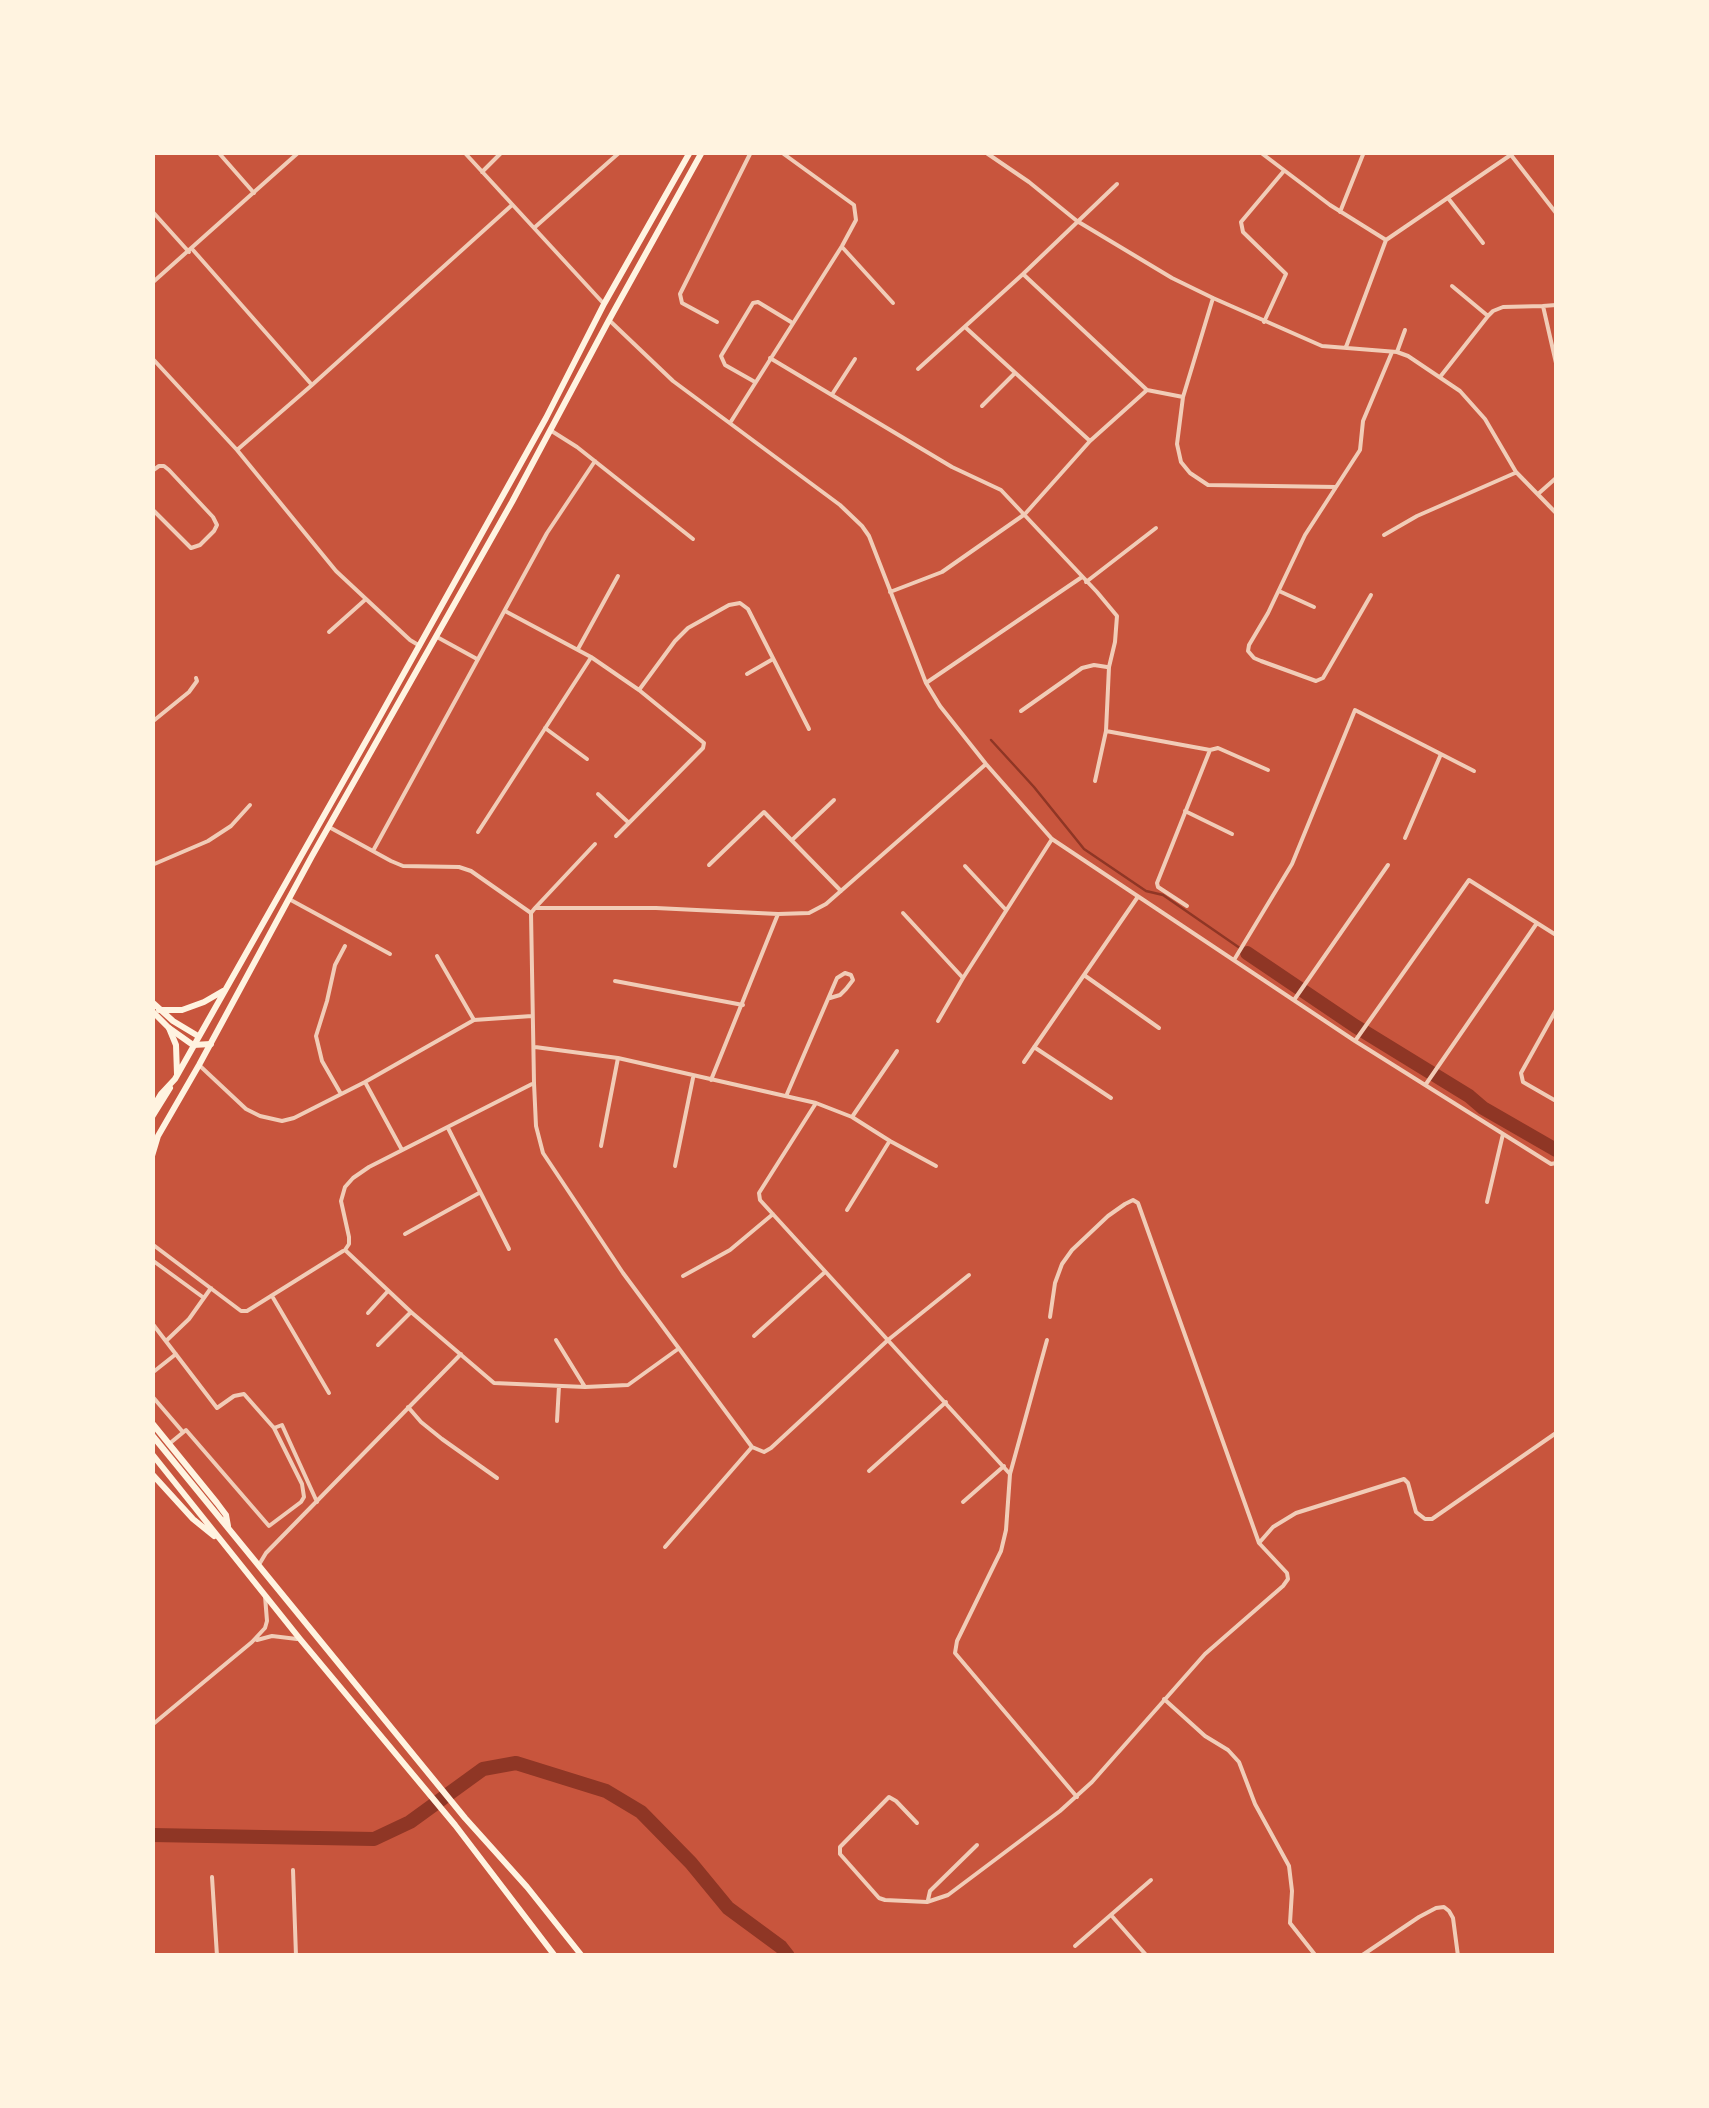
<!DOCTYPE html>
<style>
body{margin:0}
#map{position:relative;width:1709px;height:2108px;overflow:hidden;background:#c8553d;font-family:Overpass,sans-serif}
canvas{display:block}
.frame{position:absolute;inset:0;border:155px solid #fff3e0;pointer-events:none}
</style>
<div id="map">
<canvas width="1709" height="2108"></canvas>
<div class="frame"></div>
</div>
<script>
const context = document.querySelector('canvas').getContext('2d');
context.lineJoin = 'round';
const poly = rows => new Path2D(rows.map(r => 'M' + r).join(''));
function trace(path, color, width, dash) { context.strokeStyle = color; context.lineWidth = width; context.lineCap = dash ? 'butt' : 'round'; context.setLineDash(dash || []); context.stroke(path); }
trace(poly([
 [991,740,1034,787,1084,849,1146,891,1163,895,1247,953]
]), '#8f3625', 2.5);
trace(poly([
 [1247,953,1355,1026,1469,1096,1483,1108,1556,1150],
 [152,1835,374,1839,410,1822,483,1769,516,1763,606,1791,641,1812,691,1863,728,1908,781,1947,788,1956]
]), '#8f3625', 14);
trace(poly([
 [218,152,254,193],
 [464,152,604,304],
 [985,152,1029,182,1077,221,1172,278,1213,298,1322,346,1397,352,1408,356,1460,391,1485,419,1516,472,1556,513],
 [1260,152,1330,205,1386,240],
 [1511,155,1556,213],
 [482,172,502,152],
 [1448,198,1483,243],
 [152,211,189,252],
 [1340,212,1364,152],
 [534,228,620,152],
 [1386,240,1515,152],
 [843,248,893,303],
 [193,250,312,385],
 [1023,274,1147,390],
 [152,283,299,152],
 [1452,286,1488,316],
 [1213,298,1183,397,1177,444,1181,462,1190,473,1208,485,1336,487],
 [1543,306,1556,305],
 [609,320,673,381,840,505,862,526,869,536,926,683,940,706,986,764,1052,839,1355,1041,1551,1164,1556,1163],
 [717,322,682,303,680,294,751,152],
 [1264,322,1286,274,1243,232,1241,222,1283,172],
 [965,327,1090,441],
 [1346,347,1386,240],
 [1397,352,1405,330],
 [152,358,237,450,336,571,410,640,420,646],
 [770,358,952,467,1001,490,1097,592,1117,616,1115,642,1109,667,1106,731,1095,781],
 [918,369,1023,274,1117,184],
 [1440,377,1488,316,1493,311,1503,307,1543,306,1556,363],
 [755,382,725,365,721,356,753,303,758,302,791,322],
 [833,393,855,359],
 [982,406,1014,374],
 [730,423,842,246,856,220,854,205,781,152],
 [550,430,577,447,693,539],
 [237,450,312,385,512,205],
 [152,471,159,466,164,466,169,470,213,517,217,525,214,531,200,545,191,548,152,509],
 [1538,494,1556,478],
 [1384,535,1417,516,1515,473],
 [1086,582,1156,528],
 [1279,591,1314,607],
 [890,592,942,572,1025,514,1090,441,1147,390,1183,397],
 [1371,595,1323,678,1316,681,1261,661,1254,658,1248,651,1249,645,1268,613,1305,535,1360,450,1363,421,1392,352],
 [505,611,591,657,639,690,704,743,703,748,616,836],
 [329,632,366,599],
 [437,637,477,659],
 [578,649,618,576],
 [747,674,773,659],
 [926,683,1082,577],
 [639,690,675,641,688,628,729,605,740,603,748,609,809,729],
 [1021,711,1082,668,1094,665,1107,667],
 [152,722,189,692,197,681,196,678],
 [545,728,587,759],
 [1106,731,1210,750,1218,748,1268,770],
 [598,794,629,823],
 [1185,811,1232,834],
 [329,827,391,861,403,866,459,867,471,871,531,913,535,908,656,908,778,914,809,913,826,904,986,764],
 [478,832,590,659],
 [1405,838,1441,754],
 [792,840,834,800],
 [373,851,547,533,595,461],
 [152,865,208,841,231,826,250,805],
 [709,865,764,812,841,891],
 [965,866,1006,910],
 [289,899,390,954],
 [1187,906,1158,887,1157,883,1210,750],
 [535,908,595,844],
 [531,913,534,1083,536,1126,543,1153,623,1273,752,1447,764,1452,771,1448,888,1340,969,1275],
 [903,913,963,978],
 [437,956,474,1020],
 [1234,960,1292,864,1355,710,1474,771],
 [1084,975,1159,1028],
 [615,981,743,1005],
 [1294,1000,1388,865],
 [1556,1010,1521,1073,1523,1082,1556,1101],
 [938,1021,963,978,1052,839],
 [1355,1041,1469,880,1556,935],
 [535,1047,618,1058,816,1103,852,1117,890,1141,936,1166],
 [1034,1047,1111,1098],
 [1024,1062,1137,898],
 [199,1065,246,1109,260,1116,282,1121,294,1118,365,1082,474,1020,532,1016],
 [711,1080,778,914],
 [365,1082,402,1150],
 [1426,1084,1537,923],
 [341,1094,322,1061,316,1036,327,1001,335,965,345,946],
 [787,1094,837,978,845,973,851,975,853,980,846,989,840,995,830,998],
 [816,1103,759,1193,760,1200,1010,1474],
 [852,1117,897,1051],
 [448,1128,509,1249],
 [601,1146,618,1058],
 [675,1166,693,1078],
 [1487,1202,1503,1134],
 [847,1210,889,1142],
 [405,1234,479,1193],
 [152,1244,241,1311,247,1311,343,1251],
 [345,1250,411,1312,494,1383,585,1387,628,1385,678,1349],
 [345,1250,349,1244,349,1237,341,1201,345,1187,353,1178,369,1167,532,1084],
 [152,1260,204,1298],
 [683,1276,730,1250,773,1214],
 [272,1296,329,1393],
 [368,1313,388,1291],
 [152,1323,217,1408,234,1396,244,1394,274,1428,302,1484,304,1497,301,1502,269,1526,186,1430,169,1444],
 [754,1336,825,1272],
 [556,1340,585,1387],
 [1047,1340,1010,1474,1006,1530,1001,1551,957,1641,955,1653,1077,1797],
 [166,1341,189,1319,211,1288],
 [378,1345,411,1312],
 [152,1373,176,1354],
 [152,1396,182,1431],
 [408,1407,421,1422,442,1439,497,1478],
 [557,1421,559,1386],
 [274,1428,282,1425,317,1502],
 [869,1471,946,1402],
 [963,1502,1004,1466],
 [1259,1543,1273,1527,1296,1513,1404,1479,1408,1483,1416,1512,1425,1519,1432,1519,1556,1433],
 [665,1547,752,1447],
 [260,1563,266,1553,461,1354],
 [257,1640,272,1636,297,1639],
 [1164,1699,1205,1736,1228,1750,1239,1762,1255,1804,1289,1866,1292,1891,1290,1923,1316,1956],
 [152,1725,252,1642,265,1628,267,1621,265,1596],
 [917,1823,896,1801,889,1797,840,1847,840,1854,879,1898,885,1900,927,1902,948,1895,1060,1811,1092,1782,1205,1654,1283,1586,1288,1579,1287,1573,1259,1543,1138,1203,1133,1200,1125,1204,1108,1216,1072,1250,1062,1264,1055,1283,1050,1317],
 [293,1870,296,1956],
 [212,1877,217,1956],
 [928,1900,930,1891,977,1845],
 [1111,1915,1147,1956],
 [1075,1946,1151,1880],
 [1361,1956,1419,1917,1436,1908,1444,1907,1449,1911,1453,1918,1458,1956]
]), '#f1ccb7', 4);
trace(poly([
 [152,1011,169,1028,193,1045,211,1044]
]), '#fff3e0', 6);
trace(poly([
 [152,1117,170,1088],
 [152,1423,217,1503,226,1515,228,1526],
 [152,1435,465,1818,527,1887,582,1956],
 [152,1454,300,1639,455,1825,555,1956],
 [152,1474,193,1519,214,1536]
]), '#fff3e0', 6);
trace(poly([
 [152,1002,173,1021,198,1036],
 [159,1010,182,1010,204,1002,223,991],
 [169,1028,176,1045,177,1074],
 [152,1109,161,1094,175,1079,374,727,546,418,604,304,690,152],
 [152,1156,158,1136,199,1065,312,856,512,502,609,320,702,152]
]), '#fff3e0', 6);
</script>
